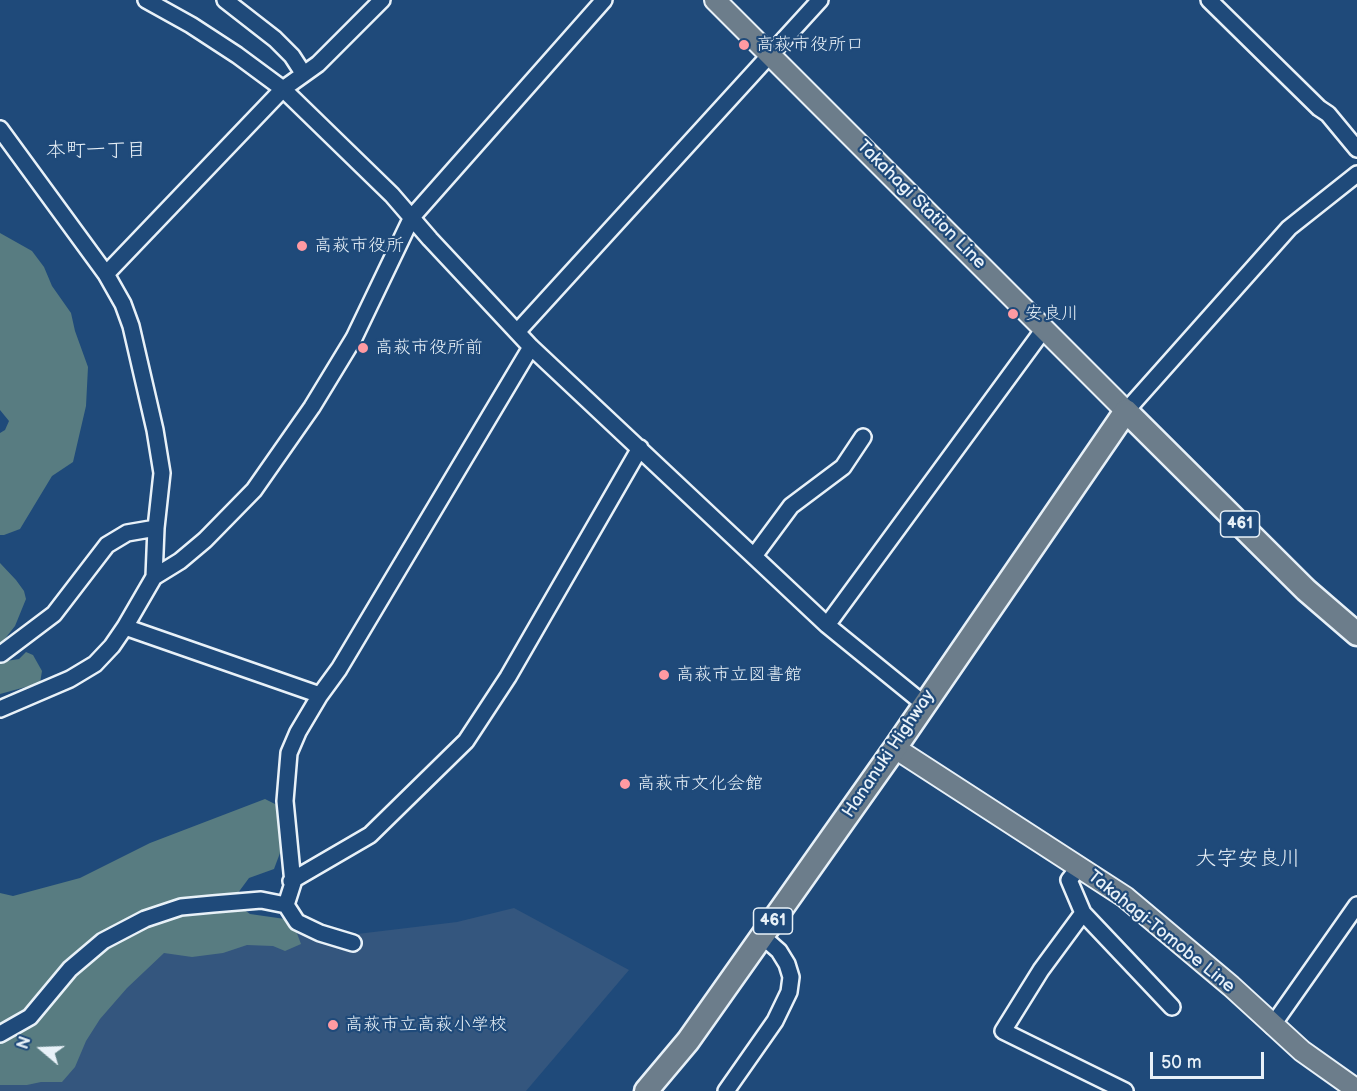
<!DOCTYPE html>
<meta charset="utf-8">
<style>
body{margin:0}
#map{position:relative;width:1357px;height:1091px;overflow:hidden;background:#1f4a7a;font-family:"Balsamiq Sans",sans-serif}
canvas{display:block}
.north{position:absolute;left:12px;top:1019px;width:60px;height:60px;-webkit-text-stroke:4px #1f4a7a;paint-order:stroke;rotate:289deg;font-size:16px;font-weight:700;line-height:24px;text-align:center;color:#e8f1f8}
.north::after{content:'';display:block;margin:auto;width:21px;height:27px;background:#e8f1f8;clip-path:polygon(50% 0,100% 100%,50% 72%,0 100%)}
.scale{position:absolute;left:1150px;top:1052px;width:114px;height:27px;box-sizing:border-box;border:3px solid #e8f1f8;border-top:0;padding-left:8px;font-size:18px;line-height:21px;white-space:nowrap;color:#e8f1f8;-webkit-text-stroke:4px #1f4a7a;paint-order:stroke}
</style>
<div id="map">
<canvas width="1357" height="1091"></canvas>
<div class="north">N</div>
<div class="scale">50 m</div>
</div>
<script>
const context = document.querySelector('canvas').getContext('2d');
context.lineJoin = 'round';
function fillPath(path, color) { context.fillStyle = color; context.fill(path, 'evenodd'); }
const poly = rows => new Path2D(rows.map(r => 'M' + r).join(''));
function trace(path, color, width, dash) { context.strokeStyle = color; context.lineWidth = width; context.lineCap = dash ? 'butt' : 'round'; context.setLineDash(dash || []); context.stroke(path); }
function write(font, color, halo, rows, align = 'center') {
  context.font = font + ' "Balsamiq Sans","Klee One",sans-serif'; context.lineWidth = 4.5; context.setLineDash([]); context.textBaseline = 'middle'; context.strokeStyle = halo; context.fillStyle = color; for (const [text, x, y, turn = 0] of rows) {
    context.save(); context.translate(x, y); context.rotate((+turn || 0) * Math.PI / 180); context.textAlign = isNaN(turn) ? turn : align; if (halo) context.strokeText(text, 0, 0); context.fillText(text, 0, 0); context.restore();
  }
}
fillPath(poly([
 [514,908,629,970,526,1091,0,1091,0,1079,105,976,248,917,357,934,457,922]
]), '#34567e');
fillPath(poly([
 [0,233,32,251,44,267,52,286,71,313,75,331,88,367,86,406,73,462,52,476,20,529,4,535,0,535,0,433,5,430,9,421,0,410],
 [0,563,16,580,24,591,26,599,15,626,0,645],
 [26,652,33,655,42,671,40,683,0,694,0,662,19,659],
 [265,799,279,806,283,845,274,869,249,878,232,901,250,914,292,920,301,944,285,951,273,946,247,945,223,953,192,957,164,953,127,988,100,1019,86,1041,75,1067,62,1082,41,1082,27,1085,0,1085,0,893,13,896,80,878,150,843]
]), '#587c81');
const minor = poly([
 [146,0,191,25,237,55,283,89,392,195,430,239,531,347,827,625,924,704],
 [225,0,275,39,292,56,303,73],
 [1209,0,1319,108,1328,114,1357,149],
 [0,129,106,274,123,304,131,326,155,430,162,473,156,528,154,577],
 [106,274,283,89,318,64,382,0],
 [517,332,820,0],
 [1126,411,1289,228,1357,174],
 [754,556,791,506,843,467,863,437],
 [827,625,1044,329],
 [125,627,320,695],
 [1,654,54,614,107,545,127,533,156,528],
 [0,709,70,679,95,664,112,646,125,627,154,577,180,561,205,540,254,490,312,407,354,338,412,217,604,0],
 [1080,866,1069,880,1083,913,1172,1007],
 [291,881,370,835,466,741,508,677,640,448],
 [1083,913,1041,970,1003,1031,1125,1091],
 [353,943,320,933,297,922,286,905,293,883,285,801,289,753,298,732,320,695,339,669,531,347],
 [1272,1026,1357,905],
 [0,1034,30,1017,70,969,103,941,145,919,181,907,213,904,261,900,286,905],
 [726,1091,775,1021,789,992,791,977,787,964,779,951,762,936]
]);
const major = poly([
 [715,0,1126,411],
 [895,748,1125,897,1231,986,1302,1051,1357,1090]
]);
const highway = poly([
 [646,1091,688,1041,895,748,1126,411,1306,590,1357,634]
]);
trace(minor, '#e8f1f8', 20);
trace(major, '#e8f1f8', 24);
trace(highway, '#e8f1f8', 27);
trace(minor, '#1f4a7a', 15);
trace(major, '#6c7d8b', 20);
trace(highway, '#6c7d8b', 22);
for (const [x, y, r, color] of [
 [744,45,6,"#ff9aa2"],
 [302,246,6,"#ff9aa2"],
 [1013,314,6,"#ff9aa2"],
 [363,348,6,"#ff9aa2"],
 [664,675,6,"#ff9aa2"],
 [625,784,6,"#ff9aa2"],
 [333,1025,6,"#ff9aa2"]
]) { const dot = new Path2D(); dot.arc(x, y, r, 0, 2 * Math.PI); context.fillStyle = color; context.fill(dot); trace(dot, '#1f4a7a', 2); }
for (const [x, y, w] of [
 [1240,524,39],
 [773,921,39]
]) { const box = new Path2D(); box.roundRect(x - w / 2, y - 13, w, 26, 4.5); context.fillStyle = '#1f4a7a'; context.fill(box); trace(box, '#e8f1f8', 1.5); }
write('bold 16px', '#e8f1f8', null, [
 ["461",1240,524],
 ["461",773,921]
]);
write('18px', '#e8f1f8', '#1f4a7a', [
 ["高萩市役所口",756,45],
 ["高萩市役所",314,246],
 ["安良川",1025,314],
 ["高萩市役所前",375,348],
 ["高萩市立図書館",676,675],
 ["高萩市文化会館",637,784],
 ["高萩市立高萩小学校",345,1025]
], 'left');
write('18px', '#e8f1f8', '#1f4a7a', [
 ["Takahagi Station Line",921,205,45],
 ["Hananuki Highway",889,754,-56],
 ["Takahagi-Tomobe Line",1161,932,39]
]);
write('20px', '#e8f1f8', '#1f4a7a', [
 ["本町一丁目",96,151]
]);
write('21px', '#e8f1f8', '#1f4a7a', [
 ["大字安良川",1248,860]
]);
</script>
